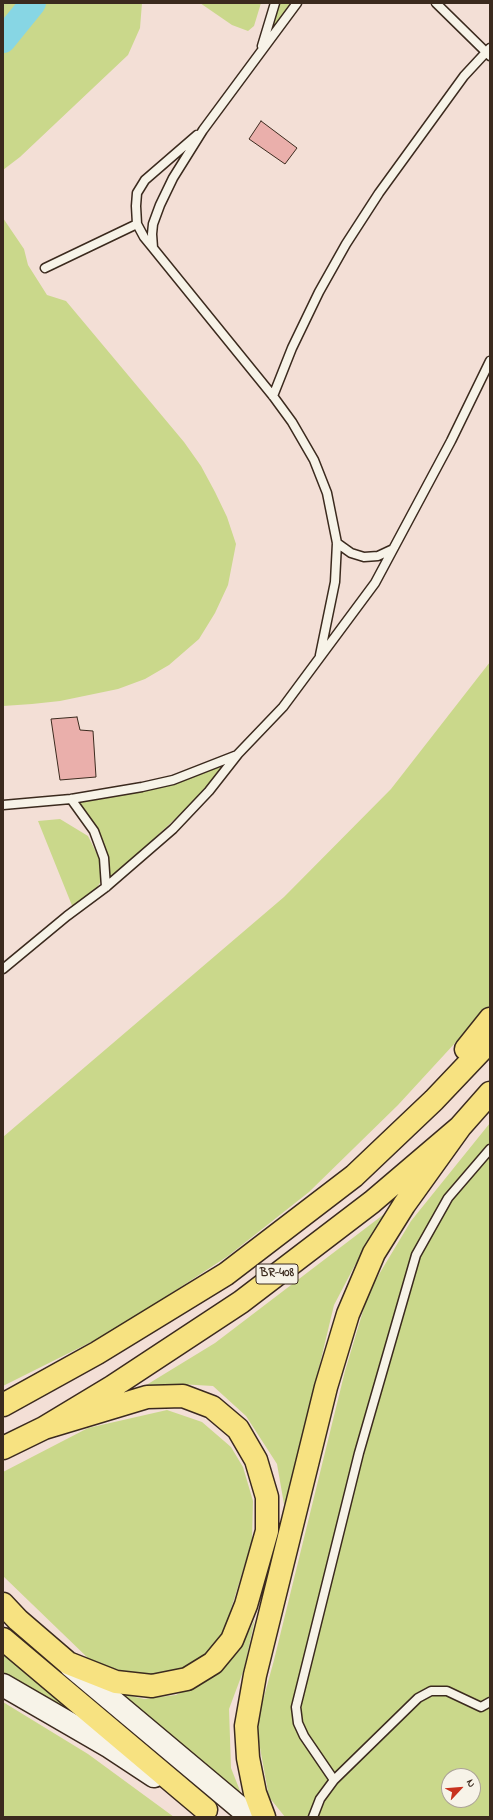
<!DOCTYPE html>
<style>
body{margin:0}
#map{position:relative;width:493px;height:1820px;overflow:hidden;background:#f3dfd6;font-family:"Indie Flower",sans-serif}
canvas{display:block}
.frame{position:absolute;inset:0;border:4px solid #3b2a1e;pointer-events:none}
.north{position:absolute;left:441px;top:1768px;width:40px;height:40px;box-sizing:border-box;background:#f7f3e8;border:1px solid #aca397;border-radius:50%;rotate:64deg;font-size:11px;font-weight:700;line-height:16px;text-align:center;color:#3b2a1e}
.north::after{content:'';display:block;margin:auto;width:14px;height:18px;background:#c8321e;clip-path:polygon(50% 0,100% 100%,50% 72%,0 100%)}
</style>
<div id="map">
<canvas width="493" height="1820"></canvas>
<div class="frame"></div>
<div class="north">N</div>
</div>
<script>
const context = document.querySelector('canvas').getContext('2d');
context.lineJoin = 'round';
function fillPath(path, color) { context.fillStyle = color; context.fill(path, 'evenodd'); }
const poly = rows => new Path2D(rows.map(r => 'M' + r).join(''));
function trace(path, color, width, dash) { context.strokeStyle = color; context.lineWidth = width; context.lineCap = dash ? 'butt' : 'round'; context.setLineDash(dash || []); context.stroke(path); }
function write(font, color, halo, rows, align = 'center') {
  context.font = font + ' "Indie Flower",sans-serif'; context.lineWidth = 3; context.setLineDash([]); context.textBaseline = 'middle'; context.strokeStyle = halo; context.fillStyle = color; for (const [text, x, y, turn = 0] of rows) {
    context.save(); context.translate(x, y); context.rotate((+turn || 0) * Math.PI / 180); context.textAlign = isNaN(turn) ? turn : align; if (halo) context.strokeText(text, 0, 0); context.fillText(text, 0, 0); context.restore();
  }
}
fillPath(poly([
 [3,3,142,3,140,28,128,55,20,157,3,170],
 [200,3,261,3,254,26,248,31,232,25],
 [276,3,296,3,266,44],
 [3,218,24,249,28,265,47,295,66,301,184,442,201,466,215,492,227,517,236,544,228,585,215,613,199,639,169,665,145,679,118,689,60,701,32,704,3,706],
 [490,662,490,1005,398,1105,309,1192,228,1256,115,1330,3,1386,3,1137,284,897,391,789],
 [238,754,222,780,191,804,131,860,106,887,106,873,94,831,71,799,142,787],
 [60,819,88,836,100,860,101,881,95,891,73,908,38,821],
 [490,1123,490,1817,285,1817,269,1797,256,1726,274,1660,345,1371,369,1291,411,1221],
 [449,1776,473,1776,473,1800,449,1800],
 [396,1205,355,1265,334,1305,285,1510,277,1464,246,1416,213,1386,179,1384,125,1398,215,1343],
 [167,1410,202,1422,231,1447,243,1467,253,1501,252,1541,227,1622,215,1650,178,1677,138,1677,90,1660,3,1576,3,1472,88,1428],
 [255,1619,244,1669,229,1709,231,1768,244,1801,117,1693,144,1699,176,1695,203,1681,222,1667,239,1651],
 [3,1652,100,1734,3,1674],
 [3,1702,88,1754,174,1817,3,1817]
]), '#cad88b');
trace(poly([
 [3,40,33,3]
]), '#87d6e4', 26);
const building = poly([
 [261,121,297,148,285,164,249,139,261,121],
 [77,717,80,730,93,731,96,777,60,780,51,719,77,717]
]);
fillPath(building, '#eaafab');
trace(building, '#3b2a1e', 1);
const lane = poly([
 [297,3,203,130,173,178,160,205,153,224,152,234,153,248,273,396,292,422,314,460,327,493,337,543,335,582,320,655],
 [436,3,490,56],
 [262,46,275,3],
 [153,248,144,237,137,224,136,206,137,193,145,180,197,135],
 [45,268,137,224],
 [273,396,292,348,319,292,346,244,379,193,464,76,490,48],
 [337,543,351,553,364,557,378,556,393,549],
 [71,799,94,831,104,858,106,887],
 [3,805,71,799,142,787,173,780,237,755],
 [3,969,67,916,106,887,173,829,209,791,238,754,283,707,375,583,451,441,490,361],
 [334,1780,304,1736,298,1723,296,1707,359,1453,416,1255,448,1198,490,1149],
 [313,1817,320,1799,334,1780,418,1698,431,1691,447,1691,481,1707,490,1702]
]);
const secondary = poly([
 [71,1666,251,1817],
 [3,1685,110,1747,154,1776]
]);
const highway = poly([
 [466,1049,490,1019],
 [3,1405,97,1353,226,1274,354,1176,434,1100,490,1041],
 [3,1448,44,1428,112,1387,241,1302,372,1202,460,1127,490,1093],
 [3,1604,18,1620,68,1663,116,1682,152,1686,187,1679,213,1663,232,1640,246,1605,267,1531,267,1497,256,1460,238,1429,212,1407,183,1396,147,1397,44,1428],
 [3,1639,206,1810],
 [264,1817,255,1793,248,1758,246,1726,255,1675,326,1387,348,1314,374,1253,404,1205,460,1127]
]);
trace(lane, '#3b2a1e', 11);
trace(secondary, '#3b2a1e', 25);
trace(highway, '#3b2a1e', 25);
trace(lane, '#f7f3e8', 8);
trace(secondary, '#f7f3e8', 22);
trace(highway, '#f7e281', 22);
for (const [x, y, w] of [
 [277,1274,42]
]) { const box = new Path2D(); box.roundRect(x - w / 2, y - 10, w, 20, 3); context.fillStyle = '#f7f3e8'; context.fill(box); trace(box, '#3b2a1e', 1); }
write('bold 12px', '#3b2a1e', null, [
 ["BR-408",277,1274]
]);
</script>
